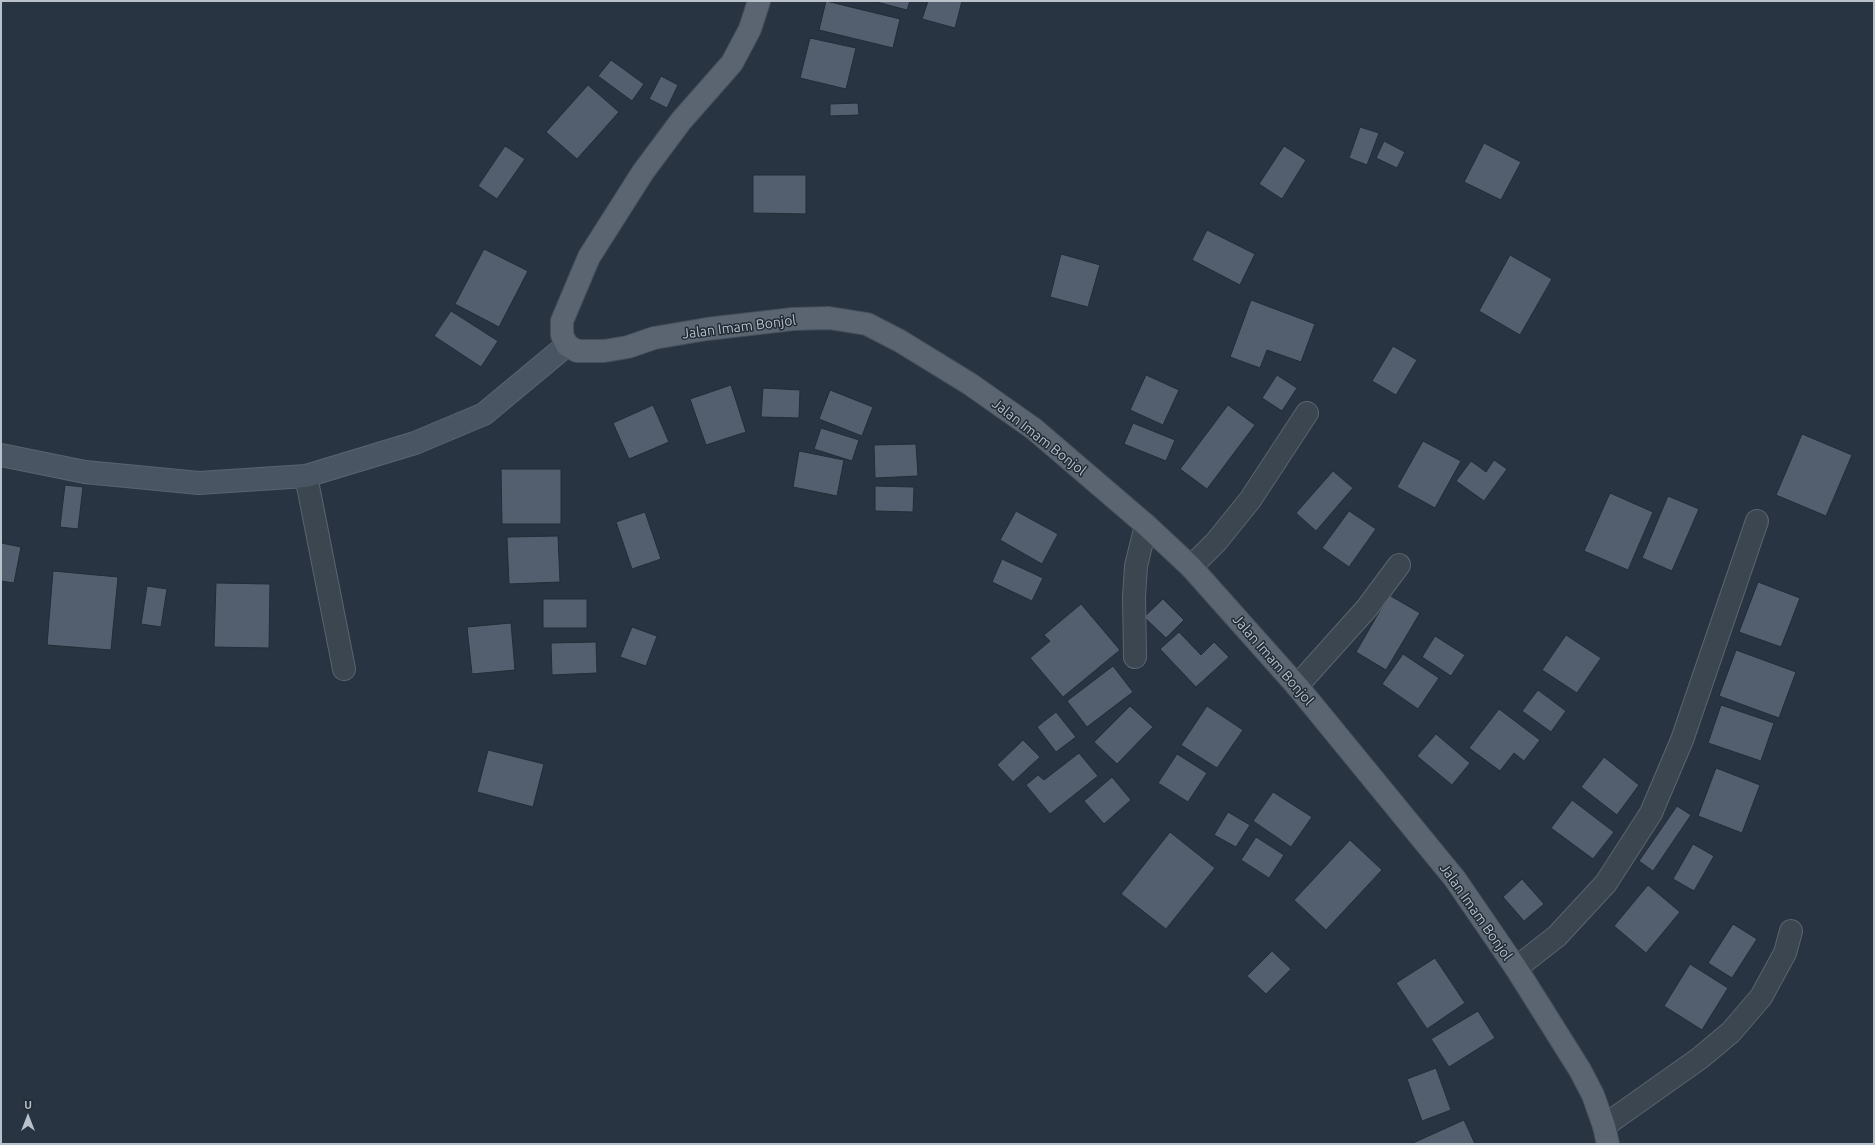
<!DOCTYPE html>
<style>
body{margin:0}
#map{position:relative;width:1875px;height:1145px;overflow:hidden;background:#283441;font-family:Ubuntu,sans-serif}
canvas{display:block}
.frame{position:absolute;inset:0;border:2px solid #b9c1cb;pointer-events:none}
.north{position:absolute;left:8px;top:1097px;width:40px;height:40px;-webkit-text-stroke:3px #212b36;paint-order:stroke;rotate:0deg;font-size:11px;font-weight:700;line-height:16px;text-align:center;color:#b9c1cb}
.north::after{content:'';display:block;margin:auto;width:14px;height:18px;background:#b9c1cb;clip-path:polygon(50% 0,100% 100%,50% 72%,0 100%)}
</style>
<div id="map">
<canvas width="1875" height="1145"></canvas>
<div class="frame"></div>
<div class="north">U</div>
</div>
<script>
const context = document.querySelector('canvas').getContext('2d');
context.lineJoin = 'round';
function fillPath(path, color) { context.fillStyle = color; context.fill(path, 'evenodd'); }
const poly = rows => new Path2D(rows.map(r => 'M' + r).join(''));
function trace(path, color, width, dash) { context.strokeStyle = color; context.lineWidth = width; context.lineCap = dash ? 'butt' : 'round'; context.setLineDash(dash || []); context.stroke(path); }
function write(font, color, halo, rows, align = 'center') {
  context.font = font + ' Ubuntu,sans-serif'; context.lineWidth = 3; context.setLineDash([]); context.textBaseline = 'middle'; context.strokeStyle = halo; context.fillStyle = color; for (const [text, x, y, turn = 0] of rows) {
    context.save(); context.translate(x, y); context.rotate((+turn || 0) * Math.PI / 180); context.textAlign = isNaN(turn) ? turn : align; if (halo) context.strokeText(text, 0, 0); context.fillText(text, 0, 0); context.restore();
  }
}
const building = poly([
 [826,1,900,19,893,48,819,30,826,1],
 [873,1,910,1,907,10,873,1],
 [928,1,962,1,955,28,922,19,928,1],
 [810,38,856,48,846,89,800,78,810,38],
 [611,60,644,84,632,101,598,76,611,60],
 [661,76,678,85,667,108,649,99,661,76],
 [588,85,619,112,577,159,546,132,588,85],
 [858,103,859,115,830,116,830,104,858,103],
 [1360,127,1379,133,1367,165,1349,158,1360,127],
 [1384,141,1405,152,1397,168,1376,158,1384,141],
 [1484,143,1521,162,1501,200,1464,182,1484,143],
 [505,146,525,159,497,199,478,186,505,146],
 [1284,146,1306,160,1282,199,1259,184,1284,146],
 [753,175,806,175,806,214,753,213,753,175],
 [1207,230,1255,254,1240,285,1192,260,1207,230],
 [484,249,528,271,499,327,455,304,484,249],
 [1061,254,1100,265,1088,307,1050,297,1061,254],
 [1510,255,1552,279,1520,335,1479,311,1510,255],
 [1251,300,1315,324,1301,362,1267,350,1260,368,1230,357,1251,300],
 [451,311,498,341,481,367,434,336,451,311],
 [1393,346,1417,360,1396,395,1372,381,1393,346],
 [1146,375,1179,390,1163,425,1130,410,1146,375],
 [1277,375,1297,388,1282,411,1262,398,1277,375],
 [731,385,746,432,706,445,690,399,731,385],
 [763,388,800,390,799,418,761,417,763,388],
 [830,390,873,407,862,436,819,419,830,390],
 [653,405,669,442,629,459,613,423,653,405],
 [1228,405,1255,425,1207,489,1180,469,1228,405],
 [1133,423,1175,440,1166,461,1124,444,1133,423],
 [821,428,859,440,852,461,814,449,821,428],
 [1802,434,1852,455,1826,516,1776,495,1802,434],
 [1423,441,1461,461,1435,508,1397,487,1423,441],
 [916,444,918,476,875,478,874,445,916,444],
 [799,451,844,460,837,496,793,487,799,451],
 [1494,460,1507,469,1484,501,1456,481,1471,461,1486,472,1494,460],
 [501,469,561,469,561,524,502,524,501,469],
 [1333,471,1353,488,1316,531,1296,513,1333,471],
 [65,485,83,487,78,529,60,527,65,485],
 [875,486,914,487,913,512,875,511,875,486],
 [1610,493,1653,512,1628,570,1584,551,1610,493],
 [1668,496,1699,509,1672,571,1642,558,1668,496],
 [1016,511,1058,534,1042,564,1000,540,1016,511],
 [1349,511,1376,529,1349,567,1322,548,1349,511],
 [645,512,661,559,632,569,616,522,645,512],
 [558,536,560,582,509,584,507,537,558,536],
 [1,543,21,547,14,583,1,581,1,543],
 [1002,559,1043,578,1032,601,992,582,1002,559],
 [53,571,118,577,111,650,47,645,53,571],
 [1758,582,1800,598,1781,647,1739,632,1758,582],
 [216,583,270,584,269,648,214,647,216,583],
 [147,586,167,589,161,627,141,624,147,586],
 [1389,595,1420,613,1386,670,1356,652,1389,595],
 [543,599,587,599,587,628,543,628,543,599],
 [1163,599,1184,620,1166,638,1144,617,1163,599],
 [1081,604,1120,650,1063,697,1030,658,1050,641,1044,635,1081,604],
 [511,623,515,670,472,674,467,627,511,623],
 [632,627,657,636,646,666,620,657,632,627],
 [1179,632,1201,655,1214,642,1229,657,1196,687,1160,649,1179,632],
 [1566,635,1601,658,1577,693,1542,670,1566,635],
 [1435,636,1465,655,1451,676,1422,657,1435,636],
 [596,642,597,673,552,675,551,643,596,642],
 [1736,650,1796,672,1779,718,1719,696,1736,650],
 [1403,654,1439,678,1418,709,1382,684,1403,654],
 [1113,666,1133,692,1087,727,1067,701,1113,666],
 [1538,690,1566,711,1551,732,1522,711,1538,690],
 [1721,705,1774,723,1761,761,1708,743,1721,705],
 [1130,706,1153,727,1117,764,1094,742,1130,706],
 [1207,706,1243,730,1217,768,1181,745,1207,706],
 [1499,709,1540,740,1524,761,1514,753,1500,771,1469,748,1499,709],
 [1056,712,1076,737,1056,752,1037,727,1056,712],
 [1436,734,1470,763,1452,785,1417,756,1436,734],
 [1023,740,1040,757,1013,782,997,765,1023,740],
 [488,750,544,764,533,807,477,792,488,750],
 [1079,753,1098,776,1050,814,1026,785,1038,775,1044,780,1079,753],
 [1177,754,1207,773,1188,802,1158,783,1177,754],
 [1604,757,1639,785,1617,815,1581,787,1604,757],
 [1716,768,1760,785,1742,833,1698,816,1716,768],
 [1112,777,1131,800,1104,824,1084,801,1112,777],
 [1273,792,1312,817,1291,847,1253,821,1273,792],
 [1572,800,1614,832,1593,859,1551,828,1572,800],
 [1677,806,1691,815,1653,871,1639,861,1677,806],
 [1228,812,1250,825,1236,847,1214,835,1228,812],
 [1170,832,1215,868,1166,929,1121,894,1170,832],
 [1256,837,1284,855,1269,878,1241,860,1256,837],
 [1350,840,1382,870,1326,930,1294,900,1350,840],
 [1693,844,1714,856,1694,891,1673,879,1693,844],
 [1522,879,1544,904,1524,921,1503,897,1522,879],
 [1648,885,1680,912,1646,953,1614,926,1648,885],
 [1733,924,1757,939,1732,978,1708,963,1733,924],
 [1272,951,1291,969,1266,994,1247,976,1272,951],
 [1435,958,1465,1003,1427,1029,1396,983,1435,958],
 [1690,964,1728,988,1702,1030,1664,1006,1690,964],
 [1478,1011,1495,1038,1449,1067,1431,1039,1478,1011],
 [1436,1068,1451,1110,1422,1121,1407,1079,1436,1068],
 [1464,1120,1475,1144,1414,1144,1413,1143,1464,1120]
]);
fillPath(building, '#535f6e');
trace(building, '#232d38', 1);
const street = poly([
 [306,476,344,669],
 [1191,567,1216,542,1250,500,1307,413],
 [1135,657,1134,597,1136,566,1146,525],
 [1297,686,1367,608,1399,565],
 [1516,968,1557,936,1606,883,1651,813,1682,740,1757,521],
 [1604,1126,1700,1058,1731,1032,1761,997,1785,953,1791,931]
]);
const secondary = poly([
 [1,455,85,472,199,483,306,476,415,443,484,414,567,345]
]);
const primary = poly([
 [759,1,750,29,732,63,681,121,643,172,589,257,562,321,562,335,567,345,577,351,604,351,628,347,654,338,707,329,793,319,829,318,867,324,900,341,970,384,1034,429,1146,525,1191,567,1297,686,1455,879,1516,968,1580,1070,1593,1095,1604,1126,1608,1144]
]);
trace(street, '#5a646e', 24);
trace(secondary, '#5a646e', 24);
trace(primary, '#464f5a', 24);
trace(street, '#3c4651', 22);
trace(secondary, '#4a5564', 22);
trace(primary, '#5a6571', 22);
write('14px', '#b9c1cb', '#212b36', [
 ["Jalan Imam Bonjol",739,327,-7],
 ["Jalan Imam Bonjol",1039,437,38],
 ["Jalan Imam Bonjol",1273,660,49],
 ["Jalan Imam Bonjol",1476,912,55]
]);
</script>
